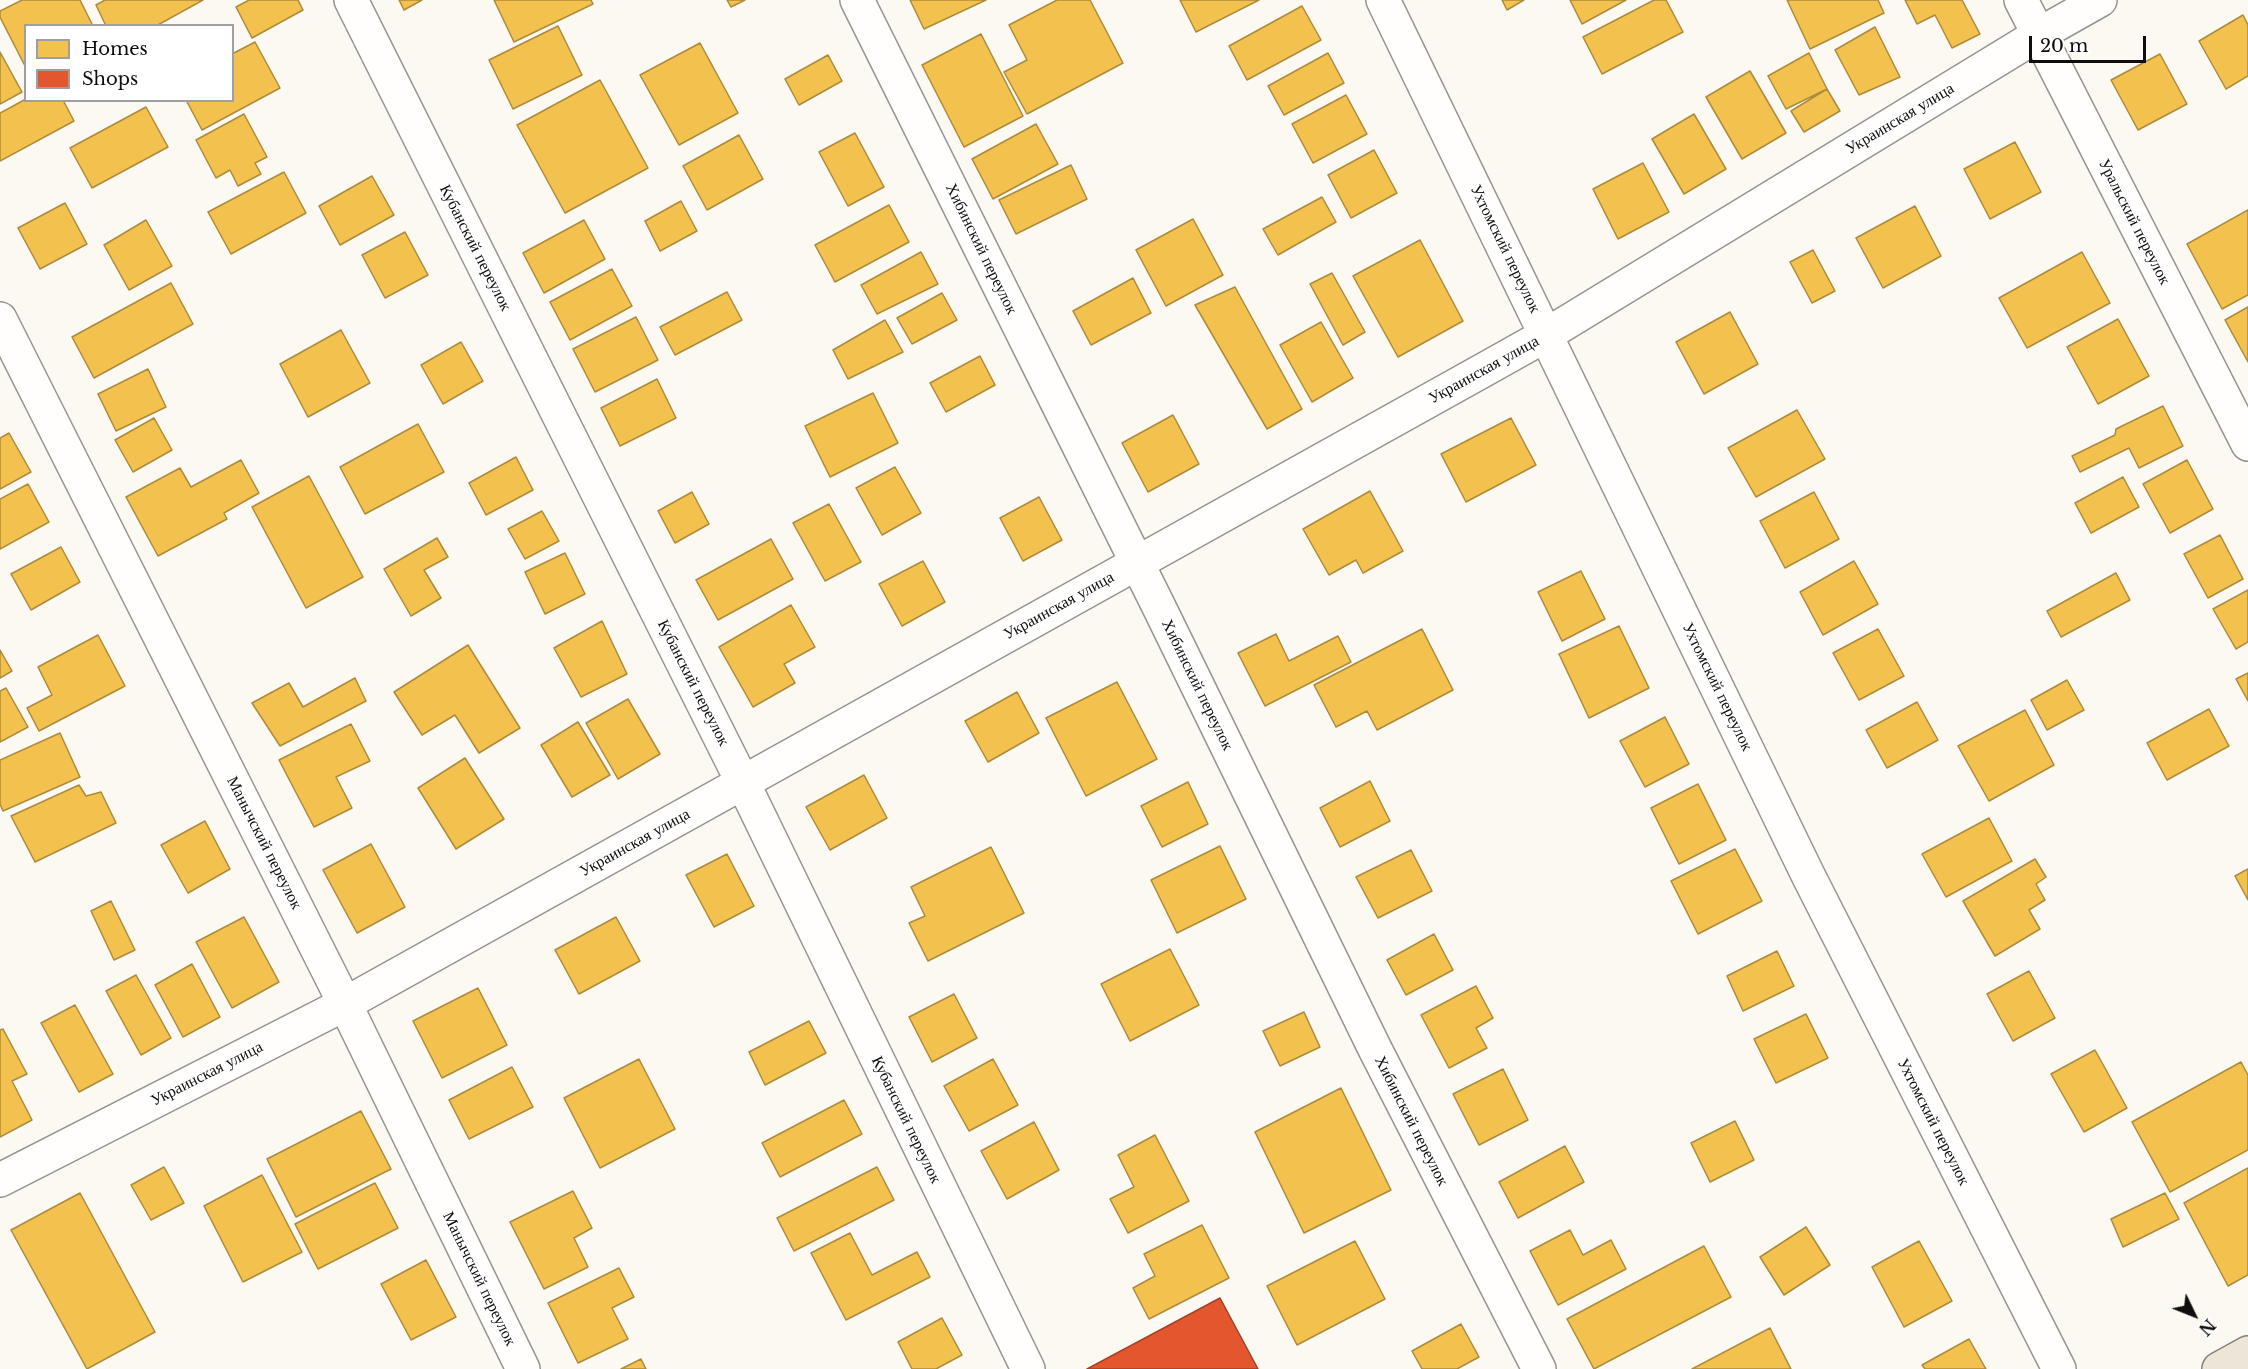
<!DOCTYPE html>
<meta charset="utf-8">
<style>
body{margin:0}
#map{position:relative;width:2248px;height:1369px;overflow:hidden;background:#fcf9f2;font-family:"Libre Baskerville",serif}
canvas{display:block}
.legend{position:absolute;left:24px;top:24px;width:210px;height:78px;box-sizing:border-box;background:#fff;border:2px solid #9f9f9f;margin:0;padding:8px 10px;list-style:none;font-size:18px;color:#0e0e0e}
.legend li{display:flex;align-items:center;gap:12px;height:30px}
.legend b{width:30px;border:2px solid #9f9f9f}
.north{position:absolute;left:2164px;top:1285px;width:60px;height:60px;-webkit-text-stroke:4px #fff;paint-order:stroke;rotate:133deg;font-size:16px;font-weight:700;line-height:24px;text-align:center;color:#0e0e0e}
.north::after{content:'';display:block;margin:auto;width:21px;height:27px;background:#0e0e0e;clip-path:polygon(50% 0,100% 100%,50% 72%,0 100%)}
.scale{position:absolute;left:2029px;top:36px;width:117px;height:27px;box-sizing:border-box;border:3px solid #0e0e0e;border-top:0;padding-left:8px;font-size:18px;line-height:21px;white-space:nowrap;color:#0e0e0e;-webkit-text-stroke:4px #fff;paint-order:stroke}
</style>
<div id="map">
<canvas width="2248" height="1369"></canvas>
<ul class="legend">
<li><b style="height:16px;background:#f2c14e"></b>Homes</li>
<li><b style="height:16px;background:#e4572e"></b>Shops</li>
</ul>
<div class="north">N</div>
<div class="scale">20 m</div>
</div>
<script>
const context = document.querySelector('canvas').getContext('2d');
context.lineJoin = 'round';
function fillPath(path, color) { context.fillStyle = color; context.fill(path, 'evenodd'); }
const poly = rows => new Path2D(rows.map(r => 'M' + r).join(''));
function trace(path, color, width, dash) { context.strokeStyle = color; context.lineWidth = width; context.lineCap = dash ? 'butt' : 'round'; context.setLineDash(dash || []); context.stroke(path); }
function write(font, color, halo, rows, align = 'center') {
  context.font = font + ' "Libre Baskerville",serif'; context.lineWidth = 6; context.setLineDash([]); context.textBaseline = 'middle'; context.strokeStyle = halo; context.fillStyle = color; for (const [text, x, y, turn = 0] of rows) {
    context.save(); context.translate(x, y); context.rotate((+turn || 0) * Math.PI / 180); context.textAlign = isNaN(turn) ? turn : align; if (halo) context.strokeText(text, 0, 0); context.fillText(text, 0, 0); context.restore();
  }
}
const homes = poly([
 [22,0,80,0,93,26,26,26,26,68,0,17,0,11,22,0],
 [105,0,203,0,156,26,106,26,96,5,105,0],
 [249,0,298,0,303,10,252,38,236,7,249,0],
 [399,0,422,0,404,10,399,0],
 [494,0,591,0,593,4,514,42,494,0],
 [727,0,745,0,731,7,727,0],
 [910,0,986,0,924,29,910,0],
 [1057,0,1090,0,1123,63,1027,114,1004,72,1027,60,1009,25,1057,0],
 [1180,0,1259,0,1196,32,1180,0],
 [1502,0,1524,0,1507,10,1502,0],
 [1570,0,1626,0,1582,24,1570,0],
 [1654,0,1666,0,1683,32,1602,74,1583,37,1654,0],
 [1787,0,1878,0,1884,13,1810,49,1787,0],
 [1905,0,1962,0,1980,34,1952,48,1935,15,1917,24,1905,0],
 [1302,6,1321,40,1247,80,1229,46,1302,6],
 [2243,15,2248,25,2248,76,2226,89,2199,41,2243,15],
 [558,26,582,75,513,109,489,60,558,26],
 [1875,27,1900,77,1859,95,1835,50,1875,27],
 [981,34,1023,116,964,147,922,65,981,34],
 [255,42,280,88,202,130,186,100,232,100,232,54,255,42],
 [700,43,738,113,679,145,640,75,700,43],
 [0,52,22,92,0,104,0,52],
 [1328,53,1344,83,1284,115,1268,86,1328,53],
 [1809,53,1827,89,1786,109,1768,76,1809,53],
 [2160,54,2187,104,2138,130,2111,80,2160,54],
 [828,55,842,81,799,105,785,79,828,55],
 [1750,71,1786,133,1742,159,1706,97,1750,71],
 [600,80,648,168,565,213,517,125,600,80],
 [1827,89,1840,111,1804,132,1791,111,1827,89],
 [1346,95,1367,134,1313,163,1292,124,1346,95],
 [26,99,63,100,74,121,0,161,0,113,26,99],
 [146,107,168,147,92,188,70,148,146,107],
 [244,114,267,157,255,163,261,174,238,186,230,170,216,178,196,140,244,114],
 [1694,114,1726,169,1684,194,1652,139,1694,114],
 [1036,124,1058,164,993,199,972,159,1036,124],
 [855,133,884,187,848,206,819,152,855,133],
 [739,135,763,179,707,210,683,166,739,135],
 [2015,142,2041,192,1990,219,1964,169,2015,142],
 [1374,150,1397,193,1351,218,1328,175,1374,150],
 [1643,163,1669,212,1618,239,1593,189,1643,163],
 [1071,165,1087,199,1016,234,999,200,1071,165],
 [284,172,306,213,231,254,208,212,284,172],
 [372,176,394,215,340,245,319,206,372,176],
 [1322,197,1336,222,1278,255,1263,229,1322,197],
 [681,201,697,231,660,251,645,221,681,201],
 [65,203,87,244,40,269,18,228,65,203],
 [889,205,909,242,835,282,815,245,889,205],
 [1915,206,1941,256,1883,288,1856,238,1915,206],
 [2248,210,2248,295,2222,309,2187,244,2248,210],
 [1193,219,1223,275,1166,306,1136,250,1193,219],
 [146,220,172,266,129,290,104,245,146,220],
 [584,220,605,259,544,293,523,253,584,220],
 [405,232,428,275,385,298,362,255,405,232],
 [1420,240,1463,321,1398,357,1353,276,1420,240],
 [1813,250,1835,291,1812,303,1790,262,1813,250],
 [921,252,938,284,877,314,861,285,921,252],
 [2082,252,2110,303,2027,348,1999,298,2082,252],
 [612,269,632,306,570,340,550,302,612,269],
 [1332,273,1365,332,1343,345,1310,284,1332,273],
 [1133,278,1151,313,1091,345,1073,311,1133,278],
 [171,283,193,324,94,378,72,337,171,283],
 [1235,287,1302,409,1267,429,1195,305,1235,287],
 [727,292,742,320,675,355,660,327,727,292],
 [942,293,957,320,912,344,897,318,942,293],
 [2248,307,2248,362,2225,320,2248,307],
 [1730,312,1758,364,1704,394,1676,342,1730,312],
 [636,317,658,360,595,392,573,349,636,317],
 [2118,319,2149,376,2098,404,2067,347,2118,319],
 [885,320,903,352,848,379,833,350,885,320],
 [1321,322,1353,378,1312,402,1280,345,1321,322],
 [341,330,370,383,308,417,280,364,341,330],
 [461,342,483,381,443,404,421,365,461,342],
 [980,356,995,385,946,412,930,383,980,356],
 [148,369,166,407,116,431,98,394,148,369],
 [657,379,676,418,620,446,601,408,657,379],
 [873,393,898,443,830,477,805,426,873,393],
 [2163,406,2183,446,2139,468,2129,448,2080,472,2072,456,2115,435,2116,429,2163,406],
 [1797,410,1825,459,1756,497,1728,448,1797,410],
 [1173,415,1199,464,1148,492,1122,443,1173,415],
 [154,418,172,450,133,472,115,440,154,418],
 [1511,418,1536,465,1466,502,1441,454,1511,418],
 [418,424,444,472,365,514,340,467,418,424],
 [9,433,31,472,0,489,0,438,9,433],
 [516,457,533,490,486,515,469,483,516,457],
 [241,460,259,493,224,513,227,519,158,556,126,497,180,468,191,487,241,460],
 [2187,460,2213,509,2170,533,2143,484,2187,460],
 [895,467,921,513,882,535,856,488,895,467],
 [309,476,363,577,306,608,252,507,309,476],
 [2123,477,2139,507,2091,533,2075,503,2123,477],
 [28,484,49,522,0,549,0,499,28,484],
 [1370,491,1403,551,1363,573,1356,560,1329,575,1303,529,1370,491],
 [692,492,709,524,675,543,658,511,692,492],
 [1814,492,1839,539,1785,568,1760,521,1814,492],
 [1039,497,1062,540,1023,561,1000,518,1039,497],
 [829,504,861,562,825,581,793,523,829,504],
 [542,511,559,541,525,559,508,529,542,511],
 [2220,535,2243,579,2208,598,2184,554,2220,535],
 [437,538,448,557,424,570,441,598,411,616,384,569,437,538],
 [771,539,793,579,718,620,696,580,771,539],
 [61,547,80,582,31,610,11,574,61,547],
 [565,553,585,594,545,614,525,572,565,553],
 [923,561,945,602,902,626,879,584,923,561],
 [1854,561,1878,604,1823,635,1800,592,1854,561],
 [1581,571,1605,619,1562,641,1538,592,1581,571],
 [2116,573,2130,600,2061,637,2047,611,2116,573],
 [2248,590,2248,642,2236,649,2213,609,2248,590],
 [791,605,815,647,784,664,795,683,753,707,719,647,791,605],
 [602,621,627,674,581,697,554,648,602,621],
 [1619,626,1649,688,1589,718,1559,654,1619,626],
 [1422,629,1453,690,1377,730,1367,711,1336,727,1314,685,1422,629],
 [1878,629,1904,676,1859,700,1833,653,1878,629],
 [1276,634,1289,661,1338,636,1351,662,1265,706,1238,653,1276,634],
 [98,635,125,686,39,731,27,708,52,695,38,667,98,635],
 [468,645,520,728,479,753,455,715,422,735,394,692,468,645],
 [0,650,12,671,0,678,0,650],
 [2248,673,2248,701,2236,679,2248,673],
 [355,678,366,701,280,746,252,703,289,683,303,707,355,678],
 [2067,680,2084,710,2047,730,2031,700,2067,680],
 [1117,682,1157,759,1086,796,1046,718,1117,682],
 [6,688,28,727,0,742,0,691,6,688],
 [1017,692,1039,733,988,762,965,721,1017,692],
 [628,699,660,754,618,779,586,723,628,699],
 [1917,702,1938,740,1887,768,1866,730,1917,702],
 [2209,709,2229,746,2167,780,2147,743,2209,709],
 [2025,710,2054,765,1989,801,1958,746,2025,710],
 [1665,717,1689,764,1645,787,1620,741,1665,717],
 [578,722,610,775,572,797,541,745,578,722],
 [351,724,370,761,336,777,352,808,314,827,279,760,351,724],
 [60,733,80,777,3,811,0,804,0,760,60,733],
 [465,758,504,819,456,849,418,788,465,758],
 [864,775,887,818,830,850,806,807,864,775],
 [1370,781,1390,821,1340,847,1320,808,1370,781],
 [1188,782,1208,824,1162,847,1141,806,1188,782],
 [1698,784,1726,840,1679,864,1651,808,1698,784],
 [79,785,86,796,101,792,116,823,35,862,11,816,79,785],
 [1989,818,2012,861,1946,897,1922,854,1989,818],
 [205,821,230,869,188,893,161,845,205,821],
 [371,844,405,907,357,933,323,870,371,844],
 [1220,846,1246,899,1177,933,1151,880,1220,846],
 [991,847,1024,913,928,961,909,923,925,916,911,887,991,847],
 [1735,849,1762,901,1698,934,1671,881,1735,849],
 [1411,850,1432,891,1378,918,1356,877,1411,850],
 [727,854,754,906,714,927,686,875,727,854],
 [2035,859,2046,877,2036,884,2045,900,2029,910,2040,929,1995,956,1963,901,2035,859],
 [2248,869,2248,900,2235,876,2248,869],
 [111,901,135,950,114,960,91,911,111,901],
 [244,917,279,982,232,1008,196,942,244,917],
 [616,917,640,961,579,994,555,950,616,917],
 [1434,934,1453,970,1406,995,1387,960,1434,934],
 [1170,949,1199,1005,1130,1041,1101,984,1170,949],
 [1777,951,1794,986,1743,1011,1727,976,1777,951],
 [192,964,220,1017,183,1037,155,985,192,964],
 [2029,971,2055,1018,2013,1041,1987,994,2029,971],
 [136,975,171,1038,141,1055,106,991,136,975],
 [1476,986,1493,1018,1476,1028,1487,1048,1449,1068,1421,1015,1476,986],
 [478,988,507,1045,442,1078,413,1021,478,988],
 [954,994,977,1038,932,1062,909,1017,954,994],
 [75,1005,113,1074,79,1092,41,1023,75,1005],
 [1304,1012,1320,1047,1280,1066,1263,1031,1304,1012],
 [1806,1014,1828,1058,1776,1083,1754,1039,1806,1014],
 [809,1021,826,1053,765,1085,749,1052,809,1021],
 [3,1029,27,1074,12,1081,32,1120,0,1137,0,1030,3,1029],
 [2095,1050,2127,1108,2084,1132,2051,1074,2095,1050],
 [639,1059,675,1129,600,1168,564,1098,639,1059],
 [993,1059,1018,1105,969,1131,944,1086,993,1059],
 [2241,1062,2248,1075,2248,1150,2170,1192,2132,1122,2241,1062],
 [512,1067,533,1107,469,1139,449,1100,512,1067],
 [1503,1069,1528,1120,1479,1145,1453,1094,1503,1069],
 [1341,1088,1391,1190,1304,1233,1255,1132,1341,1088],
 [844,1100,862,1134,780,1177,762,1143,844,1100],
 [361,1111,391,1169,296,1217,267,1159,361,1111],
 [1735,1121,1754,1160,1710,1182,1691,1143,1735,1121],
 [1034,1122,1059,1170,1007,1199,981,1151,1034,1122],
 [1155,1135,1189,1201,1128,1233,1110,1199,1134,1187,1118,1155,1155,1135],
 [1565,1146,1584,1182,1518,1218,1499,1182,1565,1146],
 [164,1167,184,1203,151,1220,131,1185,164,1167],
 [877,1167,894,1200,794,1251,777,1218,877,1167],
 [2248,1168,2248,1275,2228,1286,2184,1203,2248,1168],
 [262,1175,302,1252,243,1282,204,1206,262,1175],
 [375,1183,398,1228,318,1269,295,1224,375,1183],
 [573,1191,592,1228,574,1238,588,1267,544,1289,510,1222,573,1191],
 [80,1193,155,1332,87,1369,11,1230,80,1193],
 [2165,1193,2179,1219,2123,1247,2111,1219,2165,1193],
 [1202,1225,1229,1278,1149,1319,1133,1288,1155,1276,1144,1254,1202,1225],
 [1806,1227,1830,1265,1784,1295,1760,1257,1806,1227],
 [1570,1230,1583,1255,1611,1240,1626,1269,1558,1305,1530,1251,1570,1230],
 [850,1233,872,1275,917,1252,930,1277,846,1320,811,1253,850,1233],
 [1355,1241,1385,1299,1297,1345,1267,1286,1355,1241],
 [1919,1241,1952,1301,1904,1327,1872,1267,1919,1241],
 [1704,1246,1731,1297,1594,1369,1567,1319,1704,1246],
 [426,1260,456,1317,411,1340,381,1284,426,1260],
 [619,1268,634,1297,612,1308,628,1339,578,1363,548,1303,619,1268],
 [942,1318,962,1355,936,1369,912,1369,898,1342,942,1318],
 [1461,1324,1479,1357,1457,1369,1422,1369,1412,1351,1461,1324],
 [1770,1328,1791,1369,1692,1369,1770,1328],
 [1969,1339,1986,1369,1925,1369,1922,1365,1969,1339],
 [641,1359,646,1369,621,1369,641,1359]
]);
fillPath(homes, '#f2c14e');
trace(homes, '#ae8b3b', 1.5);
const shops = poly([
 [1220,1298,1258,1369,1087,1369,1220,1298]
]);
fillPath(shops, '#e4572e');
trace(shops, '#a44124', 1.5);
const street = poly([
 [351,0,743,783,1028,1369],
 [857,0,1159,607,1375,1049,1539,1369],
 [1383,0,1808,875,2059,1369],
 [2021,0,2248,444],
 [0,319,345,1004,523,1369],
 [0,1180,345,1004,1489,367,1546,335,2038,35,2100,0]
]);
const primary = poly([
 [2219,1369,2248,1353]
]);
trace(street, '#959491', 36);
trace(primary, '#82817e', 36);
trace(street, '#fffefd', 33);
trace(primary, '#ede6d8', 33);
write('16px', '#0e0e0e', '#fff', [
 ["Украинская улица",1900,119,-31],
 ["Уральский переулок",2134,222,63],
 ["Кубанский переулок",475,248,63],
 ["Хибинский переулок",981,249,64],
 ["Ухтомский переулок",1505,249,64],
 ["Украинская улица",1484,370,-29],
 ["Украинская улица",1059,606,-29],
 ["Кубанский переулок",693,683,63],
 ["Хибинский переулок",1197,685,64],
 ["Ухтомский переулок",1717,687,64],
 ["Манычский переулок",264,843,63],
 ["Украинская улица",635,843,-29],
 ["Украинская улица",207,1074,-27],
 ["Кубанский переулок",906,1120,64],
 ["Хибинский переулок",1411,1121,63],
 ["Ухтомский переулок",1933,1122,63],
 ["Манычский переулок",479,1279,64]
]);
</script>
